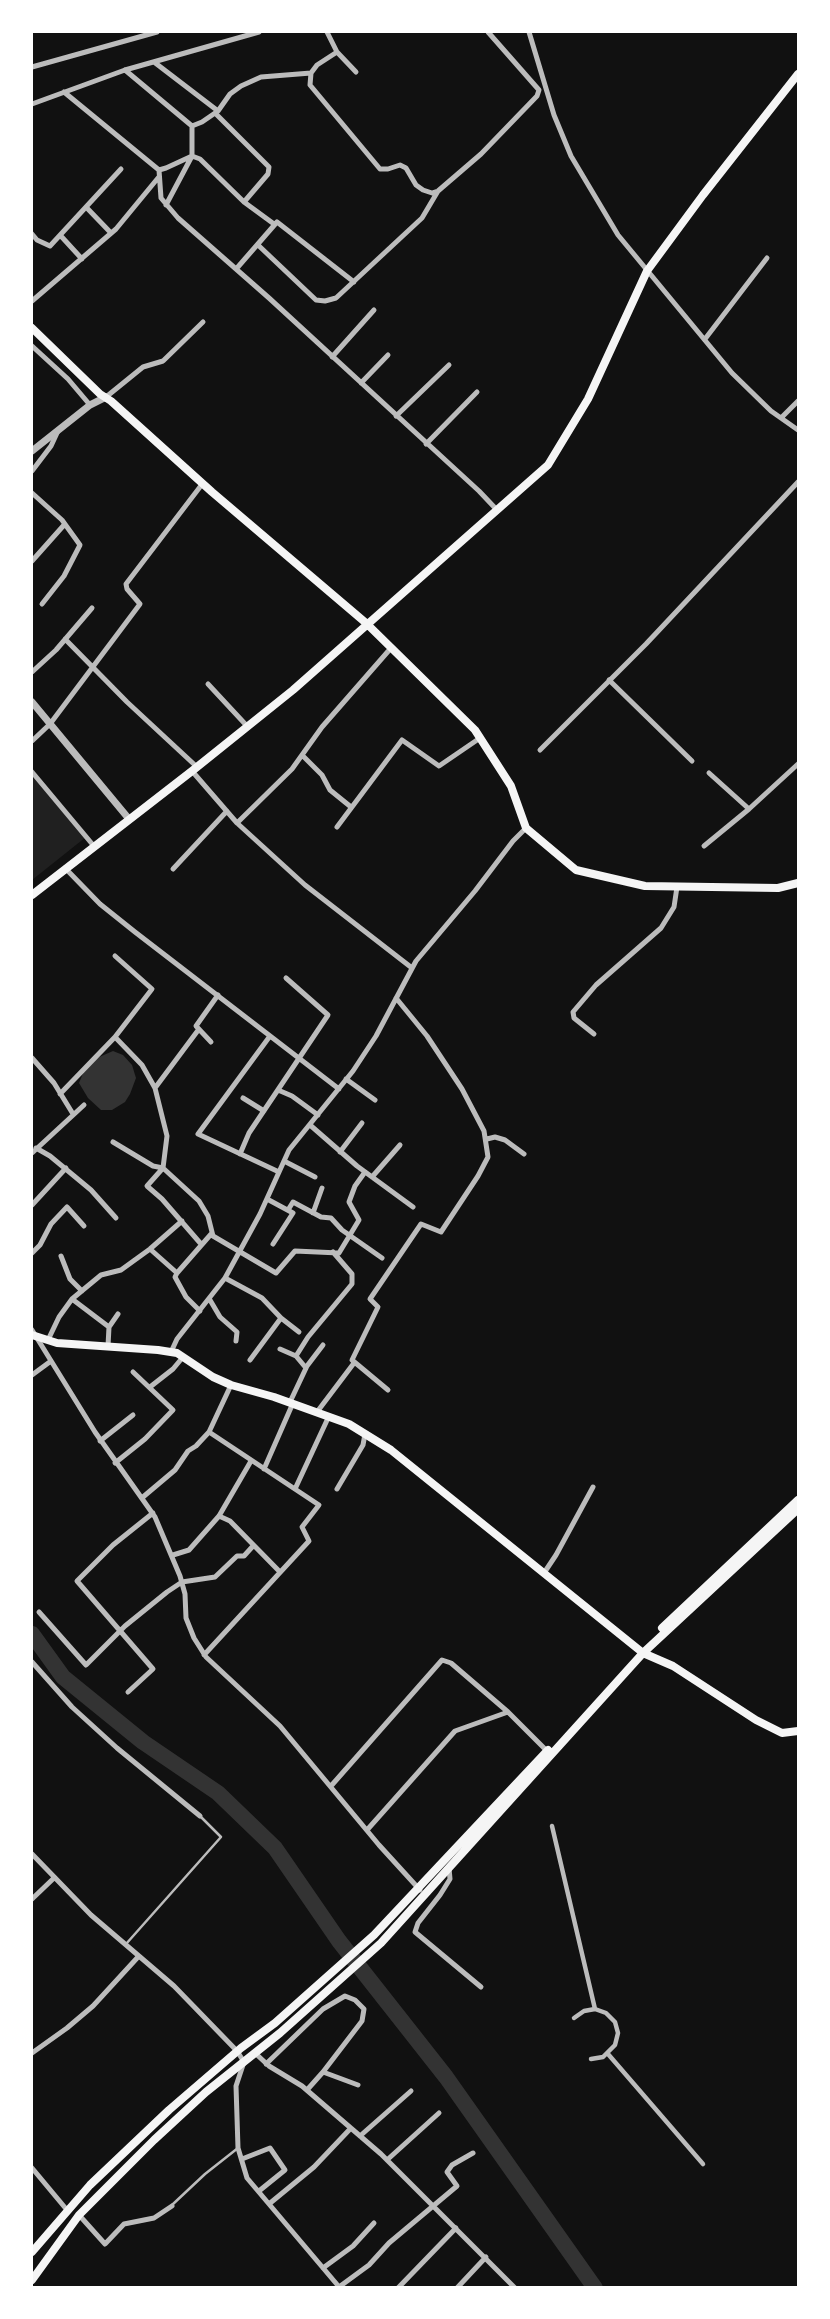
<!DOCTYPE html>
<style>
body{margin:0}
#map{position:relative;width:830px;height:2319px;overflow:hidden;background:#111;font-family:"Asap Condensed",sans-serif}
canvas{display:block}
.frame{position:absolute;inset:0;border:33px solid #fff;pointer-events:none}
</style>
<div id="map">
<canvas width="830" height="2319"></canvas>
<div class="frame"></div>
</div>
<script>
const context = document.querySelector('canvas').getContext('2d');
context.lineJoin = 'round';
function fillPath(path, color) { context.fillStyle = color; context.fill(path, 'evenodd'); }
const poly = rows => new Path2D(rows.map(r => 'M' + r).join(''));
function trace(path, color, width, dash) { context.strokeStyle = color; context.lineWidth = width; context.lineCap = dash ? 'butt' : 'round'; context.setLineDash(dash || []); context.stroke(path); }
fillPath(poly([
 [32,776,86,837,32,880]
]), '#202020');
fillPath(poly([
 [113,1051,123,1055,132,1065,136,1078,130,1094,125,1102,112,1110,101,1110,88,1098,79,1083,84,1071,97,1058]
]), '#333');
trace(poly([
 [32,1634,63,1677,143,1742,218,1793,275,1848,339,1941,446,2077,595,2288]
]), '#333', 16);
trace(poly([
 [126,1944,221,1837,200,1816],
 [172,2205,205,2174,238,2148]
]), '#bcbcbc', 2.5);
trace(poly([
 [552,1826,595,2009],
 [574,2018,584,2011,595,2009,606,2013,615,2022,618,2033,615,2045,603,2057,591,2059],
 [608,2054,703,2164]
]), '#bcbcbc', 4.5);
trace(poly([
 [327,32,337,52],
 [529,32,554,115,571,156,618,235,732,373,771,411,798,430],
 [154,62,218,111],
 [32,67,157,32],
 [125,70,192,126,202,122,218,111,230,94,241,86,261,77,311,73],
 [356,72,337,52,317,65,311,73,310,85,380,169,388,169,400,165,406,168,416,185,423,190,432,193,438,191,481,154,537,96,539,90,488,32],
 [64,92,159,170],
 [32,104,125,70,259,32],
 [215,113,269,167,268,174,244,202],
 [159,170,161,198,178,218,269,298,479,491,497,510],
 [159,170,166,168,192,156,200,159,244,202,274,224],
 [166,205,192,156,192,126],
 [86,207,111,233],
 [32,234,37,240,50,246,121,169],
 [60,235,82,259],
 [258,245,316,300,325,301,336,298,422,218,438,191],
 [237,268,277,222,354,282],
 [32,301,116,229,158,178],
 [705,339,767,258],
 [32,346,68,379,90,405],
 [332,357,374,310],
 [361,383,388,355],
 [106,397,143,367,163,361,203,322],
 [396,416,449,365],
 [781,418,798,401],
 [426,444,477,392],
 [32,471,51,446,57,433],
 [32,493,62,520,80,545,64,576,42,604],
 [32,561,64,525],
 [65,639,127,702,197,767],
 [32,672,56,650,92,608],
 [609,680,692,761],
 [208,684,247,726],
 [32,741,50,724,140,604,127,589,126,584,203,483],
 [540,750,646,644,798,482],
 [302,755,322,775,330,790,351,807],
 [192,771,237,823,305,885,412,968],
 [32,772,93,845],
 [709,773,749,809],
 [237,823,292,769,322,727,391,648],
 [337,827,402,740,439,766,480,738],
 [704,846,749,809,798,764],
 [65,868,100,904,135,932,339,1089],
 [173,869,227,811],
 [115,956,152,989,115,1037,142,1065,155,1088,167,1136,163,1168,147,1186,162,1199,201,1244],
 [594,1034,574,1018,573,1012,596,985,661,928,674,907,677,887],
 [270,1036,198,1134,279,1172],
 [211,1042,196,1026,218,995],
 [32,1058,54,1083,73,1114],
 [346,1079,375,1100],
 [155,1088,199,1029],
 [278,1090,292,1096,318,1115],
 [60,1094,115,1037],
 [243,1098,264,1111],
 [310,1125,357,1166,413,1207],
 [487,1139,495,1137,505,1140,524,1154],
 [113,1142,153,1166,163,1168,199,1201,208,1216,213,1236,276,1273,295,1251,339,1253,359,1220,349,1202,355,1186,365,1172],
 [36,1148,50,1156,91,1190,116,1218],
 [340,1152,362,1123],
 [32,1153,84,1105],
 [240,1154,249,1133,328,1015,286,978],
 [284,1161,315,1177],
 [372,1177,400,1145],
 [267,1199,293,1213,273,1244],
 [32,1205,66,1168],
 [288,1210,293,1202,321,1217,331,1218,342,1230,382,1258],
 [313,1213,322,1188],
 [150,1249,177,1273,175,1277,186,1297,200,1311],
 [32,1253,40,1245,51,1224,67,1207,84,1226],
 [61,1256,70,1279,82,1291],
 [177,1273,212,1233],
 [225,1278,262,1298,281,1318,299,1332],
 [72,1299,109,1327,108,1346],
 [210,1300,220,1317,237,1332,236,1341],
 [109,1327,118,1314],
 [32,1330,95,1432,155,1517,180,1576,185,1594,186,1618,194,1638,206,1657,280,1726,379,1845,420,1890],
 [48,1340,59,1317,72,1299,101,1275,121,1270,150,1249,182,1221],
 [280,1349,296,1356,306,1368],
 [171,1352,177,1339,225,1278,260,1214,289,1150,353,1071,376,1036,416,961,475,891,513,841,526,828],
 [296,1356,308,1337,352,1284,352,1274,333,1252],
 [250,1360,281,1318],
 [32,1375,51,1361],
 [150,1387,173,1369,183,1357],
 [388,1390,352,1360,378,1307,370,1299,421,1224,441,1232,478,1176,488,1157,484,1131,462,1089,427,1036,396,998],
 [290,1402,307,1366,323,1345],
 [317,1412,354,1363],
 [100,1441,133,1415],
 [115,1463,145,1439,173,1410,133,1372],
 [264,1469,293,1403],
 [295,1489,329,1416],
 [337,1489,363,1445,365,1434],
 [143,1497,175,1470,188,1451,196,1446,209,1432],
 [219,1516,230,1521,280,1572],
 [173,1555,189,1550,219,1516,251,1461],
 [544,1573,556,1555,593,1487],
 [39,1612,86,1665,125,1626,167,1592,182,1582,215,1577,237,1556,244,1556,253,1546],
 [204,1655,309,1541,302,1527,319,1505,209,1432,231,1385],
 [32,1662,72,1707,117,1748,200,1816],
 [128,1692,153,1669,77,1581,113,1545,153,1513],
 [331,1786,442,1660,451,1663,508,1712,547,1751],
 [367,1830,455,1731,508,1712],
 [32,1854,91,1915,174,1986,237,2051,244,2062,236,2086,238,2148,247,2178,340,2288],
 [449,1868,450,1879,440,1895,418,1923,415,1932,481,1987],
 [32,1899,54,1878],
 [32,2053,67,2028,93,2006,138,1957],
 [255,2053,269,2066,302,2086,381,2154,515,2288],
 [266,2064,323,2009,345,1996,355,2000,364,2009,362,2021,323,2072,307,2090],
 [323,2072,358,2085],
 [360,2136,411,2091],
 [242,2159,270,2148,285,2170,259,2191],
 [387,2160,439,2113],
 [32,2168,67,2210],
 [269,2204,314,2167,351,2128],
 [79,2215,105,2244,124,2224,154,2218,172,2206],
 [323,2268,353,2246,374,2223],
 [339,2287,369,2265,389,2243,457,2186,447,2172,452,2165,473,2153],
 [398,2288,456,2228],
 [457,2288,486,2257]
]), '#bcbcbc', 5);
trace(poly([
 [32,451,90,405,106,397],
 [32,702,129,819]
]), '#bcbcbc', 7);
trace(poly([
 [32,328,100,394,111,401,212,492,366,623,475,730,511,786,526,828,576,870,645,886,778,888,798,883],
 [32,895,192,771,293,690,548,465,588,399,647,271,703,195,798,74],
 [32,1335,57,1343,158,1350,177,1353,213,1377,231,1385,274,1397,349,1424,391,1450,643,1653,673,1666,756,1720,782,1733,798,1731],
 [662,1628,798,1500],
 [32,2252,90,2185,169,2110,241,2048,275,2023,374,1935,548,1750],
 [32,2280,79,2215,154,2140,206,2092,280,2033,381,1943,643,1653,798,1509]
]), '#f5f5f5', 8);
</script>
